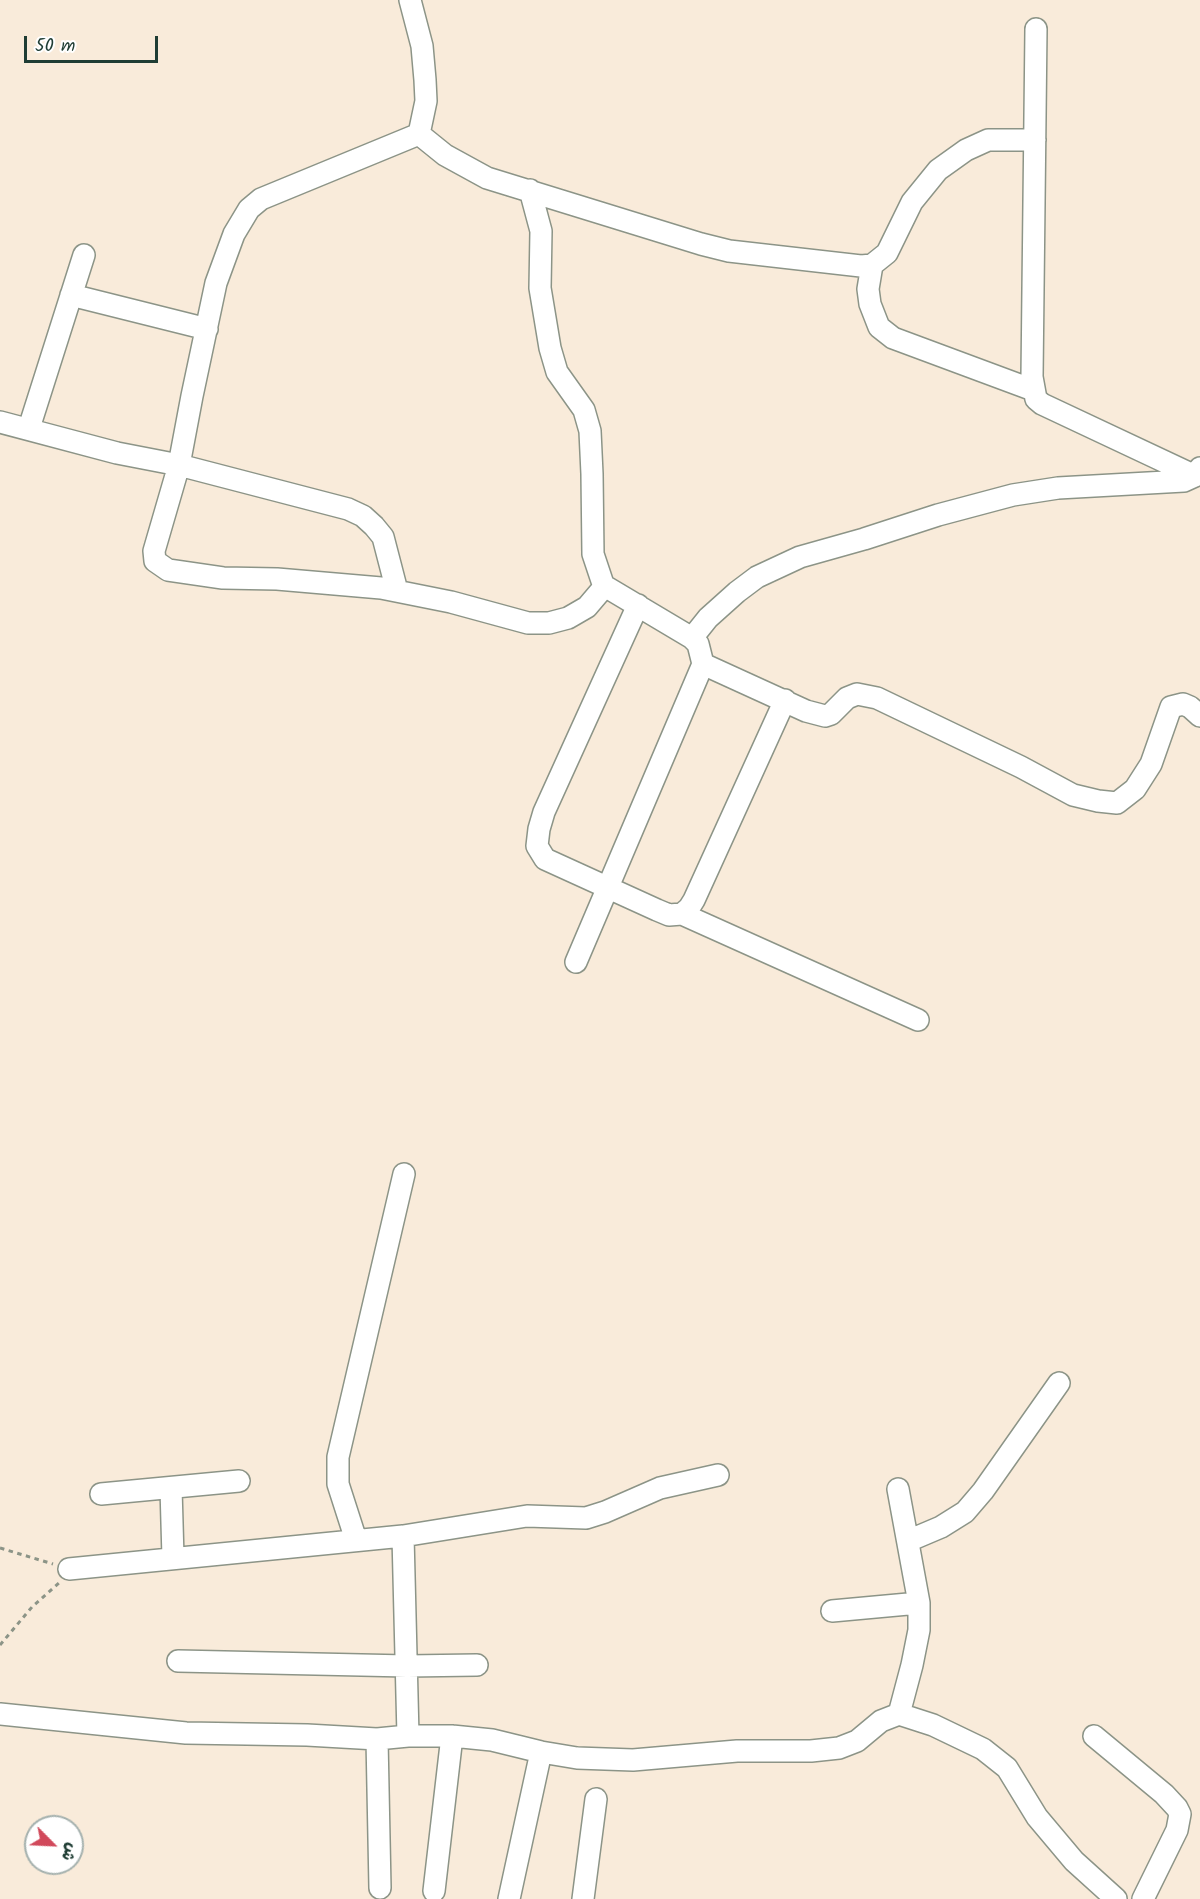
<!DOCTYPE html>
<meta charset="utf-8">
<style>
body{margin:0}
#map{position:relative;width:1200px;height:1899px;overflow:hidden;background:#f9ebda;font-family:Kalam,"Playpen Sans Arabic",sans-serif}
canvas{display:block}
.north{position:absolute;left:24px;top:1815px;width:60px;height:60px;box-sizing:border-box;background:#fff;border:2px solid #a5b1ae;border-radius:50%;rotate:114deg;font-size:16px;font-weight:700;line-height:24px;text-align:center;color:#1f3d34}
.north::after{content:'';display:block;margin:auto;width:21px;height:27px;background:#d1495b;clip-path:polygon(50% 0,100% 100%,50% 72%,0 100%)}
.scale{position:absolute;left:24px;top:36px;width:134px;height:27px;box-sizing:border-box;border:3px solid #1f3d34;border-top:0;padding-left:8px;font-size:18px;line-height:21px;white-space:nowrap;color:#1f3d34;-webkit-text-stroke:4px #fff;paint-order:stroke}
</style>
<div id="map">
<canvas width="1200" height="1899"></canvas>
<div class="north">ش</div>
<div class="scale">50 m</div>
</div>
<script>
const context = document.querySelector('canvas').getContext('2d');
context.lineJoin = 'round';
const poly = rows => new Path2D(rows.map(r => 'M' + r).join(''));
function trace(path, color, width, dash) { context.strokeStyle = color; context.lineWidth = width; context.lineCap = dash ? 'butt' : 'round'; context.setLineDash(dash || []); context.stroke(path); }
const minor = poly([
 [410,0,422,46,425,80,426,101,419,134,261,199,249,209,234,234,216,283,192,396,179,465,154,551,155,561,168,570,223,578,277,579,381,588,451,602,528,623,549,623,568,618,587,607,604,587,608,588,692,638,698,644,703,664],
 [1036,29,1032,377,1036,399,1042,404,1195,476],
 [419,134,445,155,487,178,701,244,729,251,861,266,872,265,887,253,912,202,938,170,966,150,988,140,1035,140],
 [530,190,541,231,540,288,550,348,557,372,584,410,590,431,592,474,593,554,604,587],
 [872,265,868,289,870,304,879,327,893,338,1033,390],
 [71,295,207,329],
 [0,422,117,453,179,465,348,509,363,516,374,526,383,537,397,591],
 [29,428,84,255],
 [638,605,544,812,539,829,537,846,545,859,657,910,669,915,682,914,918,1020],
 [692,638,708,618,737,592,757,577,800,557,864,539,938,515,1013,495,1058,488,1184,481,1195,476,1200,468],
 [682,914,689,908,694,900,785,700],
 [576,962,703,664,806,711,825,716,831,714,847,698,857,694,877,698,1021,767,1073,795,1098,801,1117,803,1135,789,1151,764,1171,707,1183,704,1190,707,1200,716],
 [171,1488,173,1558],
 [898,1489,919,1603,919,1630,912,1665,899,1714],
 [101,1494,239,1481],
 [403,1536,408,1736],
 [356,1540,338,1484,338,1457,404,1174],
 [908,1541,941,1527,965,1512,983,1491,1059,1383],
 [69,1569,403,1536,527,1516,586,1518,605,1512,660,1488,718,1475],
 [832,1611,919,1603],
 [178,1661,407,1666,477,1665],
 [0,1714,186,1733,307,1735,377,1739,408,1736,452,1736,492,1740,541,1752,577,1758,633,1760,737,1751,811,1751,839,1748,857,1741,881,1721,899,1714,933,1725,983,1749,1007,1768,1037,1817,1074,1861,1116,1899],
 [1094,1736,1164,1794,1177,1808,1180,1814,1177,1830,1143,1899],
 [377,1739,380,1888],
 [434,1891,452,1736],
 [509,1899,541,1752],
 [583,1899,596,1799]
]);
trace(minor, '#8c9487', 24);
trace(poly([
 [0,1548,53,1564],
 [0,1645,32,1607,59,1583]
]), '#8c9487', 3, [4.5, 4.5]);
trace(minor, '#fff', 21);
</script>
